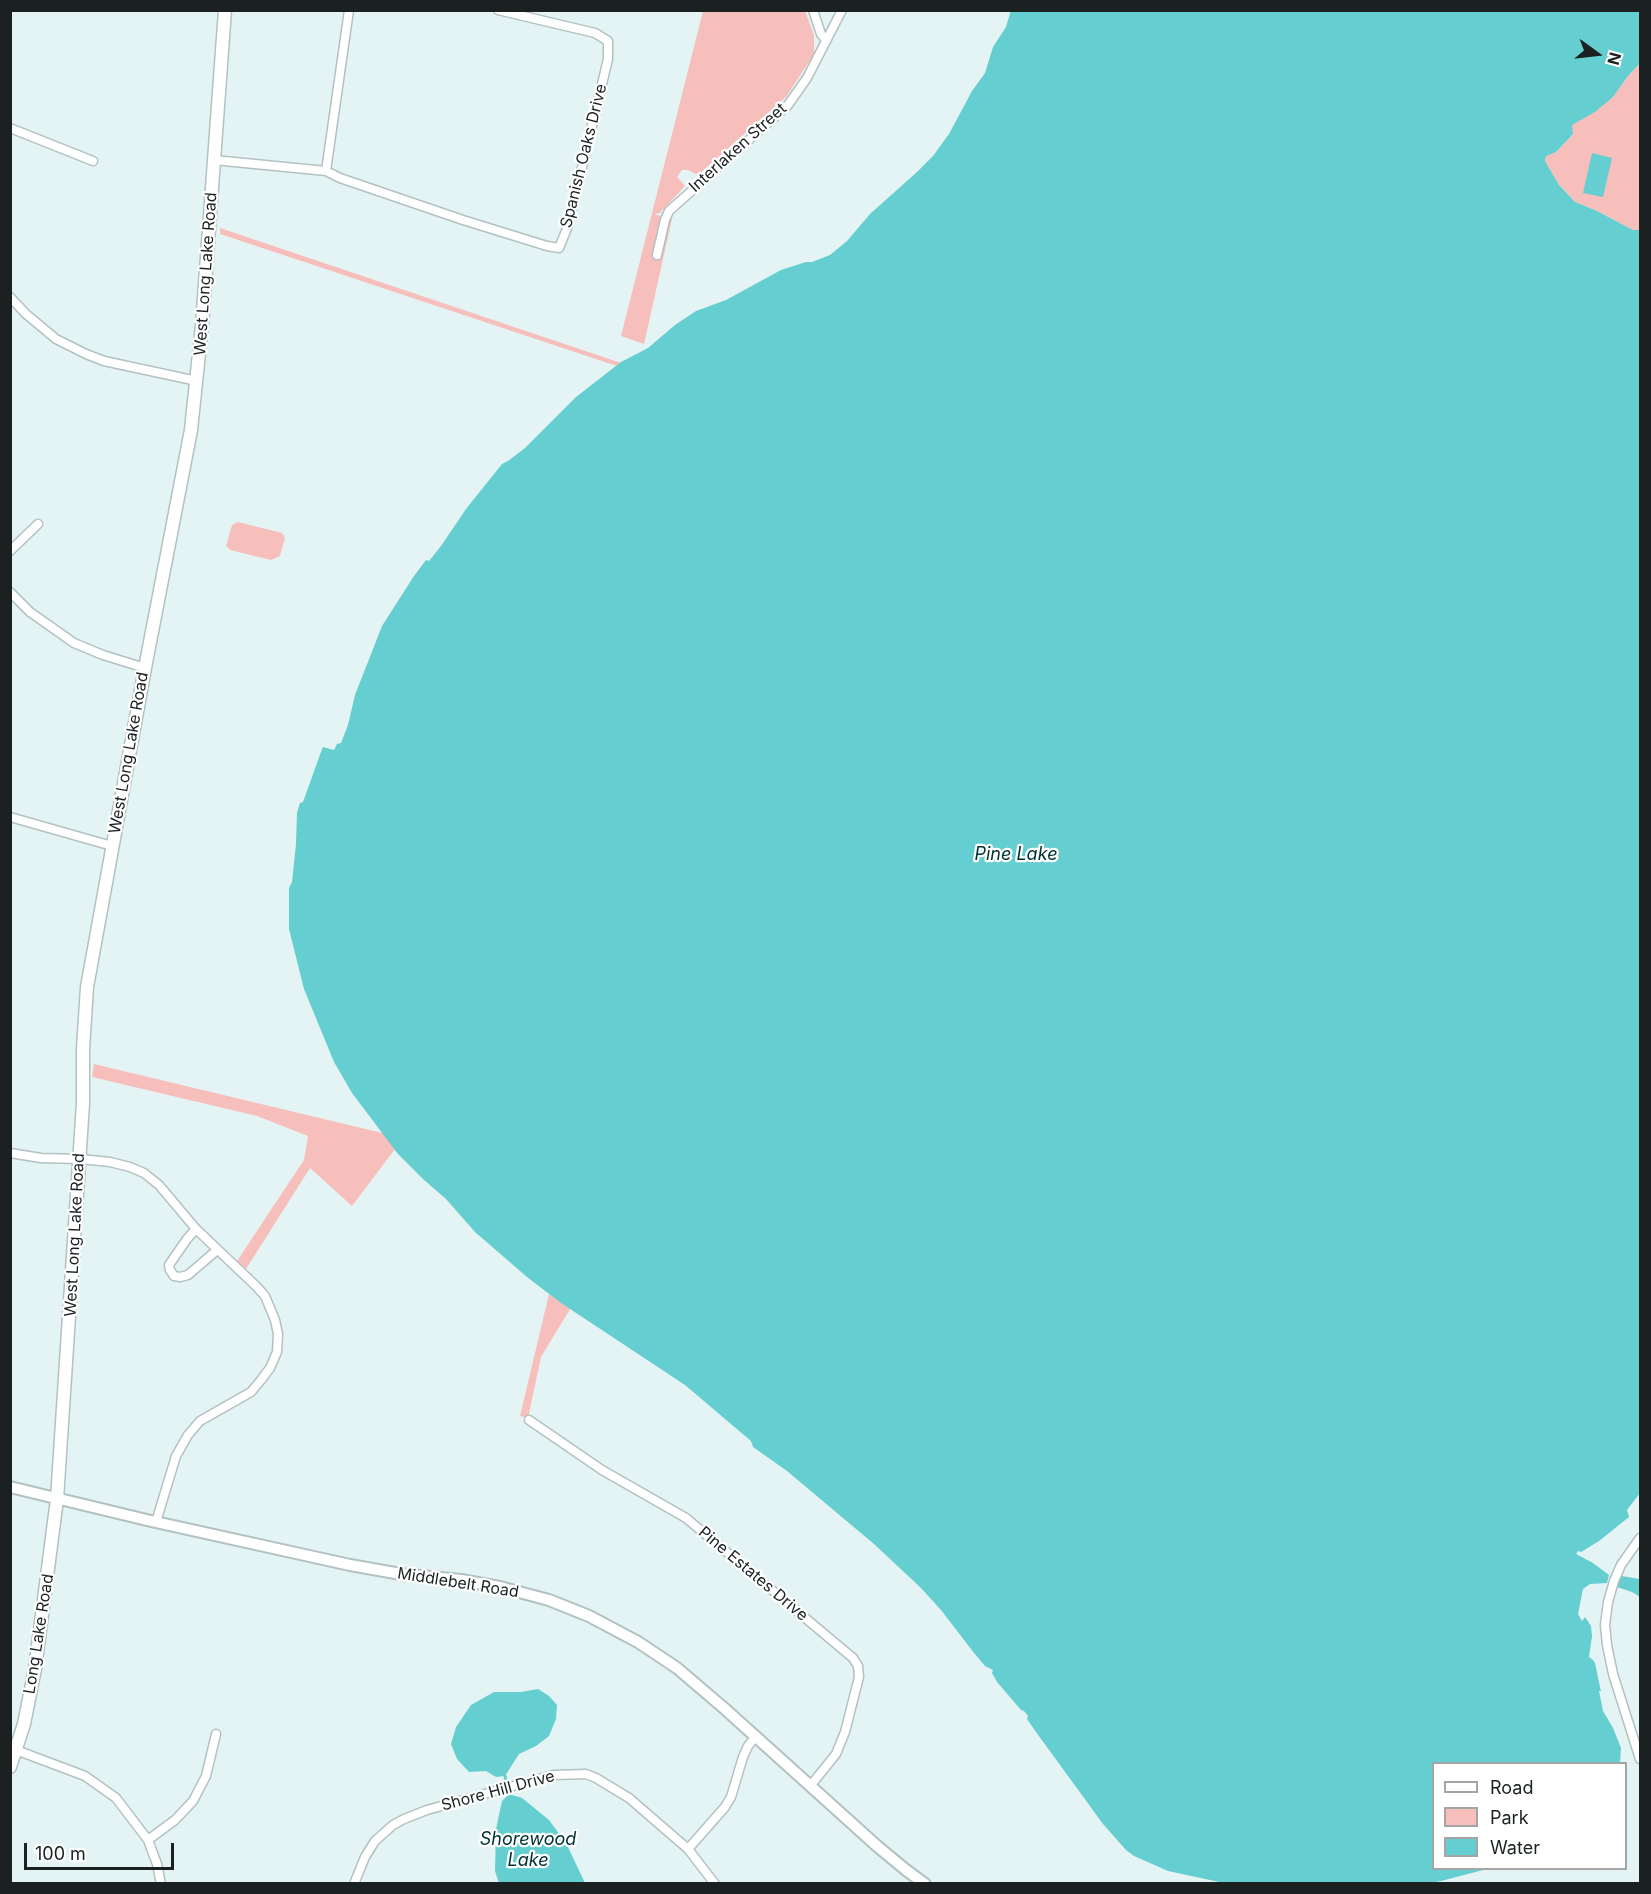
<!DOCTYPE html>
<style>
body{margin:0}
#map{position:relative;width:1651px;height:1894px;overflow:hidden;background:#e4f4f4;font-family:Inter,sans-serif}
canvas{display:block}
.frame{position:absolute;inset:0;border:12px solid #1b2121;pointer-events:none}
.legend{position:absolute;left:1432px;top:1762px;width:195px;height:108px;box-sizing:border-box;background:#fff;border:2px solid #a4a6a6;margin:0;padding:8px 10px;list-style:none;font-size:18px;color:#1b2121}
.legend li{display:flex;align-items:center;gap:12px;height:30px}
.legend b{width:30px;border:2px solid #a4a6a6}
.north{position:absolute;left:1567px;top:24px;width:60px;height:60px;-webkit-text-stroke:4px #fff;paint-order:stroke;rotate:105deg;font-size:16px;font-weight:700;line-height:24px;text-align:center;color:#1b2121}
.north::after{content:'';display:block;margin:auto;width:21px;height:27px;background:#1b2121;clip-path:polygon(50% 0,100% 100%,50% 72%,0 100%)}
.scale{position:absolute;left:24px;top:1843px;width:150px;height:27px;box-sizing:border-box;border:3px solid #1b2121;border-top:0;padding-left:8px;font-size:18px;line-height:21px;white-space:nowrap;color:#1b2121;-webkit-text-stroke:4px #fff;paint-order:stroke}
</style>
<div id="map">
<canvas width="1651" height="1894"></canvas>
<div class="frame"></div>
<ul class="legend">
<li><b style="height:8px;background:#fff"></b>Road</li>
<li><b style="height:16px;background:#f7bfbb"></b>Park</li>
<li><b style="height:16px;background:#64ced0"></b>Water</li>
</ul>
<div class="north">N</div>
<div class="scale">100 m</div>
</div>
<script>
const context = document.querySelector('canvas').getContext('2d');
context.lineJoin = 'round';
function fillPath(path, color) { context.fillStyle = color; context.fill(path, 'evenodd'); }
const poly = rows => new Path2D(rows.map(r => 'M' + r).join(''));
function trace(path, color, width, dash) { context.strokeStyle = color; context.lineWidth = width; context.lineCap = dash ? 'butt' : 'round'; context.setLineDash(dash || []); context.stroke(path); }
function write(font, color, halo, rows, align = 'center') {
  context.font = font + ' Inter,sans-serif'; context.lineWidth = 4.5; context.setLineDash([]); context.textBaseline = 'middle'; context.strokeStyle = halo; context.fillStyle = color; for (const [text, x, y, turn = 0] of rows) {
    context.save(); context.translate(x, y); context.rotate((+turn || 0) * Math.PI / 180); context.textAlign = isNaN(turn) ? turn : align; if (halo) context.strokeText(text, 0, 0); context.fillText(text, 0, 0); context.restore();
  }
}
fillPath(poly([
 [703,11,805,11,814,35,814,54,786,97,698,175,688,170,682,170,677,177,685,186,660,213,654,214,672,219,644,344,621,336],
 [1640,63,1640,233,1639,230,1633,230,1595,210,1575,202,1559,185,1545,161,1546,155,1556,152,1573,134,1571,125,1613,97,1628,76],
 [220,228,627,365,623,368,220,234],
 [238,522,282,533,285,538,280,556,271,560,230,550,226,546,232,525],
 [94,1064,399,1137,395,1149,352,1206,310,1168,246,1269,237,1261,304,1160,308,1136,257,1116,92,1077],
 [549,1294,570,1309,541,1357,528,1418,520,1416]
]), '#f7bfbb');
fillPath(poly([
 [1011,10,1640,11,1640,63,1628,76,1613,97,1595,112,1572,125,1573,134,1556,152,1546,156,1545,161,1559,185,1575,202,1595,210,1633,230,1639,230,1640,233,1640,1493,1627,1510,1629,1517,1599,1541,1581,1552,1578,1551,1576,1554,1593,1563,1609,1575,1607,1583,1590,1584,1583,1589,1578,1614,1582,1621,1585,1617,1591,1626,1592,1636,1589,1657,1593,1660,1595,1663,1600,1687,1601,1691,1599,1691,1603,1711,1613,1728,1621,1748,1620,1763,1434,1764,1434,1868,1487,1869,1441,1881,1424,1884,1224,1883,1168,1871,1134,1856,1126,1850,1103,1824,1036,1732,1027,1719,1028,1716,1024,1711,1021,1710,997,1682,992,1673,993,1670,985,1666,974,1653,941,1610,921,1588,874,1544,787,1471,753,1447,751,1441,685,1385,561,1303,527,1277,475,1232,446,1199,423,1179,398,1154,352,1093,334,1062,304,989,289,929,289,888,292,882,296,844,297,813,300,803,303,802,322,749,323,747,334,750,337,744,341,743,348,725,355,695,382,626,414,576,426,560,429,561,441,546,466,509,502,464,508,461,525,448,576,397,621,362,648,348,675,325,696,311,726,300,781,270,806,262,812,262,830,255,847,241,870,214,917,172,933,156,949,134,972,91,985,73,993,47,1006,27],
 [1592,153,1612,158,1603,197,1583,193],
 [1621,1576,1640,1579,1640,1597,1632,1592,1617,1587],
 [538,1689,549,1696,557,1705,556,1719,549,1736,536,1746,519,1754,505,1776,496,1777,486,1771,469,1772,457,1759,451,1744,456,1727,471,1705,494,1692,521,1692],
 [509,1794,522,1798,549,1820,566,1843,585,1883,499,1883,495,1871,496,1829,502,1801]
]), '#64ced0');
trace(poly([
 [505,1776,509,1794]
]), '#64ced0', 3);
const minor = poly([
 [813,10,821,34,826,40],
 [10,128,93,161],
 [214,160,326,171,340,178,463,220,547,246,559,248,568,226,608,59,608,41,595,33,498,10],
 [326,171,349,10],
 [657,255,665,220,669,211,788,105,807,78,842,10],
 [10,297,26,314,56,339,86,354,104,361,197,381],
 [10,551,38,524],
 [10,592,30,612,74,643,103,655,145,668],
 [10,817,112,846],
 [10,1153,41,1158,80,1159,110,1162,130,1167,144,1173,159,1185,196,1229,256,1286,265,1296,275,1320,278,1334,277,1352,270,1368,261,1380,251,1392,200,1421,188,1435,176,1456,156,1522],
 [196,1229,187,1239,169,1265,170,1270,174,1276,180,1277,188,1275,217,1250],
 [529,1420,602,1470,686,1518,853,1658,858,1666,859,1677,845,1732,836,1754,811,1785],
 [1640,1538,1621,1565,1614,1581,1608,1602,1605,1625,1607,1645,1613,1674,1640,1759],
 [16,1750,85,1776,116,1798,148,1840,157,1864,161,1884],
 [148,1840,175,1820,193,1801,206,1776,216,1734],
 [354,1884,365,1857,375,1841,393,1825,404,1819,427,1810,553,1775,586,1774,596,1778,629,1798,688,1849],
 [715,1884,688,1849,725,1807,731,1797,743,1757,748,1746,756,1736]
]);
const tertiary = poly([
 [10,1487,151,1521,350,1565,401,1574,461,1580,500,1587,549,1600,589,1616,638,1642,677,1668,725,1709,877,1846,906,1870,925,1884]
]);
const secondary = poly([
 [10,1767,24,1724,35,1669,57,1499,83,1103,83,1049,87,987,145,668,191,430,202,325,225,10]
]);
trace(minor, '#b2c1c1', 11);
trace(tertiary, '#b2c1c1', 14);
trace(secondary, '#b2c1c1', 15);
trace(minor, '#fff', 8);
trace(tertiary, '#fff', 10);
trace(secondary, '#fff', 12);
write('16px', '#1b2121', '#fff', [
 ["Interlaken Street",738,148,-42],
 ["Spanish Oaks Drive",584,156,-76],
 ["West Long Lake Road",206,274,-86],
 ["West Long Lake Road",129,753,-80],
 ["West Long Lake Road",75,1235,-87],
 ["Pine Estates Drive",753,1574,40],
 ["Middlebelt Road",458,1583,9],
 ["Long Lake Road",39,1634,-81],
 ["Shore Hill Drive",498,1791,-15]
]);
write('italic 18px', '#003234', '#fff', [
 ["Pine Lake",1016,855],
 ["Shorewood",528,1840],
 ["Lake",528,1861]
]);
</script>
